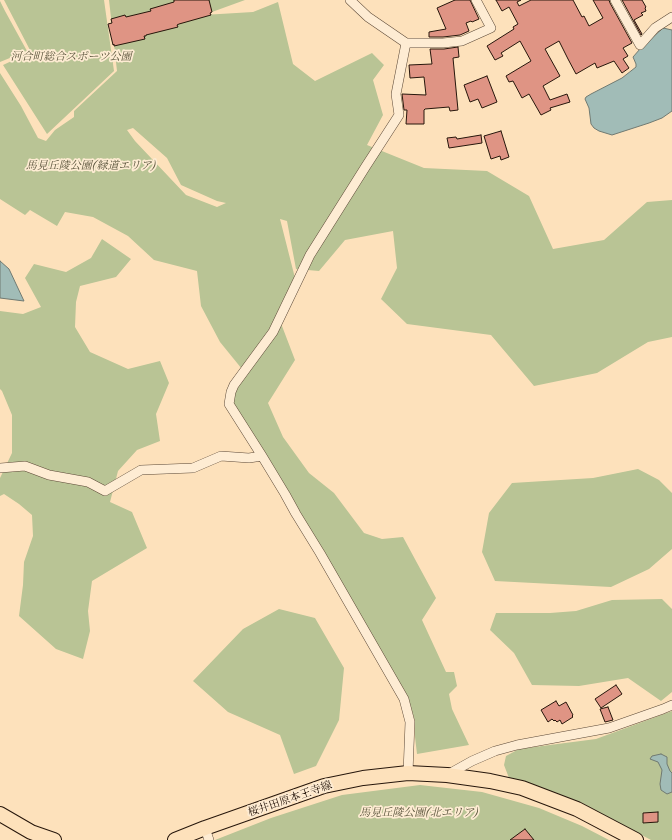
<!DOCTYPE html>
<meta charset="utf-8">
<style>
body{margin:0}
canvas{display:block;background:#fde1bb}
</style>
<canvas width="672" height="840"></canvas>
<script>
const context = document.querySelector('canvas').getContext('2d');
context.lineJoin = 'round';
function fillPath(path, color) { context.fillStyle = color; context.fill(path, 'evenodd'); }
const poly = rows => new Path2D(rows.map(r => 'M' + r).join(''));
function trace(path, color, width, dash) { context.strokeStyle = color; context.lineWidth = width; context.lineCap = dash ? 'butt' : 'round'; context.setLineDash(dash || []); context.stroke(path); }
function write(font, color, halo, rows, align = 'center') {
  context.font = font + ' "Libre Caslon Text","Noto Serif JP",serif'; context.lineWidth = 3.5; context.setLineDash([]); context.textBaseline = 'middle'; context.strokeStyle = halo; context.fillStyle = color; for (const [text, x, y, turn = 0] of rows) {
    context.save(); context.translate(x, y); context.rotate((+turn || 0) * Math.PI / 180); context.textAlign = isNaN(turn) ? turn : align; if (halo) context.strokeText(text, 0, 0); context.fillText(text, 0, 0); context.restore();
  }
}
fillPath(poly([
 [4,0,104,0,114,71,47,134,3,65,31,52],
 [109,0,200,0,203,15,253,12,278,2,293,64,315,81,372,53,384,65,373,80,383,115,367,145,424,168,487,171,529,196,553,249,604,240,647,202,672,200,672,337,648,342,597,373,534,386,491,335,407,324,381,299,397,268,393,231,345,240,319,271,296,269,287,221,280,219,295,278,277,313,295,360,268,403,283,437,309,473,334,493,364,533,382,539,403,537,436,598,422,620,446,672,454,672,457,686,449,694,452,709,469,745,417,754,415,737,415,721,409,702,232,403,233,393,246,374,220,342,201,306,197,271,154,260,128,236,93,217,65,212,57,226,30,210,25,215,0,199,0,73,21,106,38,138,46,141,55,130,74,117,74,111,117,71],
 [133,128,167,158,181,185,217,201,226,203,217,207,186,195,135,141,127,130],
 [203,0,245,0,212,12,203,3],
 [0,1,5,11,27,51,0,62],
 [102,239,131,259,116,277,80,286,76,302,75,327,90,352,128,369,160,361,169,383,156,414,160,441,137,450,118,471,110,502,132,512,147,548,92,581,88,611,90,631,83,659,56,649,19,616,23,585,24,562,33,536,32,515,19,504,4,494,0,496,0,478,12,453,12,415,2,391,0,389,0,311,23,314,41,307,25,278,34,264,66,272,91,258],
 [638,469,659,480,672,493,672,549,649,569,611,587,495,581,482,552,489,513,512,483,593,478],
 [662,599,672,609,672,692,661,701,628,678,579,686,532,685,514,653,490,630,496,613,550,613,576,611,612,600],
 [279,609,315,618,344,668,339,720,316,766,294,774,280,735,228,712,193,681,243,629],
 [672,711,672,840,651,840,582,803,509,778,504,765,506,756,519,749,596,739],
 [420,785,482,792,539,808,582,826,609,840,215,840,271,818,342,795]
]), '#b9c495');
const water = poly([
 [663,28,672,30,672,111,662,118,649,123,612,135,599,131,594,128,591,124,589,108,585,99,586,97,591,94,622,78,636,67,636,64,633,57,640,49,663,28],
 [0,261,9,269,24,301,0,298,0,261],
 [661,754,667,757,667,764,670,771,672,773,672,792,667,794,661,790,660,784,662,770,658,762,650,759,652,756,661,754]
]);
fillPath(water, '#a1bcb7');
trace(water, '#707a72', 1);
const building = poly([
 [174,0,209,0,212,12,210,13,211,15,179,24,177,25,178,27,146,35,146,36,144,36,145,39,114,46,114,44,113,45,108,24,112,23,111,19,125,15,126,17,151,11,150,9,174,2,174,0],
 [455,0,470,0,479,19,472,22,471,21,466,23,469,31,460,35,443,37,429,37,429,32,446,29,437,8,455,0],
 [496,0,521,0,517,2,519,6,531,0,573,0,582,17,584,16,589,26,603,18,593,0,609,0,610,3,632,43,623,48,628,56,623,59,629,68,622,73,614,61,597,68,595,63,576,74,568,59,559,41,545,49,560,76,543,86,550,100,567,94,570,102,550,108,551,110,541,115,529,94,522,98,513,81,509,82,506,76,531,61,520,41,501,53,503,56,495,60,487,46,514,29,513,27,518,24,509,7,502,11,496,0],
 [622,0,642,0,646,7,645,8,646,11,641,13,643,15,634,20,642,34,641,35,622,0],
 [458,47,459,57,453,58,458,110,450,111,449,107,425,109,424,110,424,124,406,124,407,110,404,110,402,94,426,95,424,77,410,78,409,65,432,64,430,49,444,49,458,47],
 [487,76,497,102,482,108,478,99,470,102,464,85,487,76],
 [501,131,509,157,501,160,500,156,491,159,484,136,501,131],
 [481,135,482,143,449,148,447,138,456,137,457,139,481,135],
 [616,685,622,694,601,708,595,699,616,685],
 [556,701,559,706,566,702,573,715,572,716,573,717,562,724,560,720,557,722,555,720,554,721,552,719,548,722,541,710,556,701],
 [608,707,613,720,605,722,600,709,608,707],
 [658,812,658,822,643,823,643,813,658,812],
 [525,829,534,840,510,840,525,829]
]);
fillPath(building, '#df9484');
trace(building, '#26160b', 1);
const street = poly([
 [350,0,368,17,406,43,443,43,462,41,491,28,476,0],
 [615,0,640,45,655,28,672,17],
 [406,43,396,94,399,115,366,166,310,255,273,332,234,385,231,392,229,404,262,456,285,494,296,514,320,553,404,699,410,722,408,773],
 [0,468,25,466,49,475,88,482,105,491,141,470,193,468,221,456,249,458,262,456],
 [447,775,472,761,495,751,517,745,609,728,663,709,672,705],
 [205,828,209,840]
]);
const primary = poly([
 [0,814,31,832,54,840],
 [175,840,205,828,324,786,363,778,408,773,447,775,490,781,522,788,577,809,636,840]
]);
trace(street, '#5c4937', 10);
trace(primary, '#26160b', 16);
trace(street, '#feecd3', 9);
trace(primary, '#fde1bb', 14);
write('italic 11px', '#59533b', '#feecd3', [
 ["河合町総合スポーツ公園",71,57],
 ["馬見丘陵公園(緑道エリア)",91,166],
 ["馬見丘陵公園(北エリア)",419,813]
]);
write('11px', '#26160b', '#feecd3', [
 ["桜井田原本王寺線",290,799,-19]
]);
</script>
